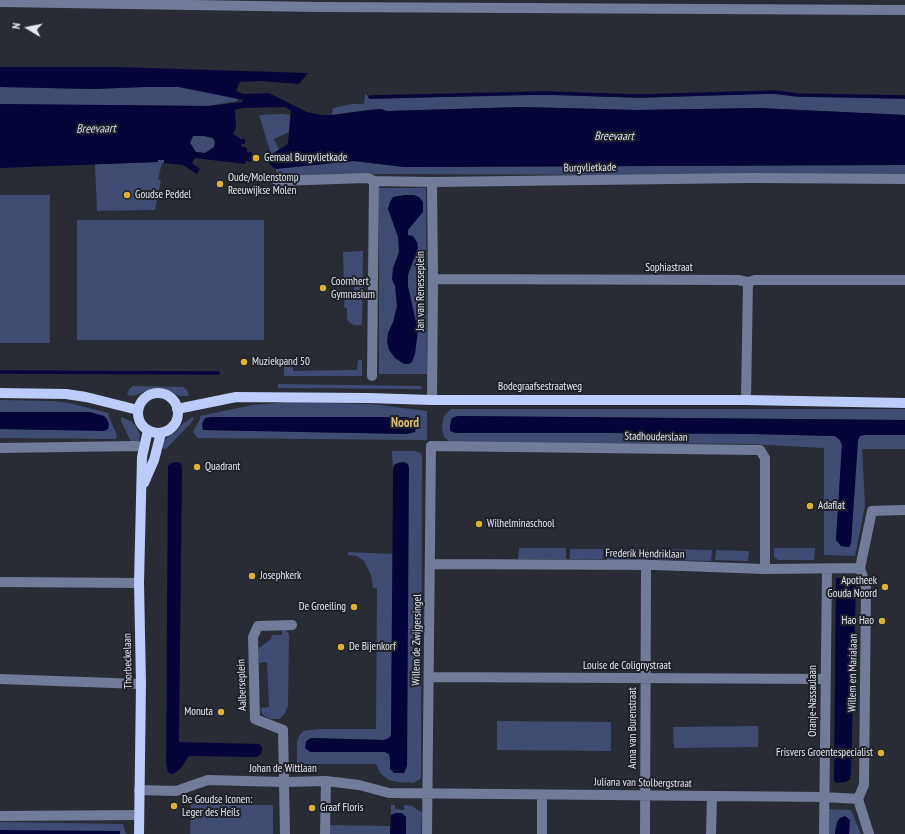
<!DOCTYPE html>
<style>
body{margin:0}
#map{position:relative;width:905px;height:834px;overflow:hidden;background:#292c35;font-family:"PT Sans Narrow",sans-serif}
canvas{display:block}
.north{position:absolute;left:8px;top:8px;width:40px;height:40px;-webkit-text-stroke:3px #1f222b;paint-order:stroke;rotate:280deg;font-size:11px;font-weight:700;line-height:16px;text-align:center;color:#e5e7ed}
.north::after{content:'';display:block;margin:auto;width:14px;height:18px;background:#e5e7ed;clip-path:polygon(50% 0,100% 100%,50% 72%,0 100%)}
</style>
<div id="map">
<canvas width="905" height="834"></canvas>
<div class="north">N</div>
</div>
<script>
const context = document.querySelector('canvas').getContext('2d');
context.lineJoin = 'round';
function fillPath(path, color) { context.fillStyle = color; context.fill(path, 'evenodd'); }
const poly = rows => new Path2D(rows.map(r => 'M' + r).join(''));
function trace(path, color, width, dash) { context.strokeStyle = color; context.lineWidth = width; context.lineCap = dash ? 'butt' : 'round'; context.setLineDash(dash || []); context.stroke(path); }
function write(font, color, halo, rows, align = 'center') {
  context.font = font + ' "PT Sans Narrow",sans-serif'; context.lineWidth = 4; context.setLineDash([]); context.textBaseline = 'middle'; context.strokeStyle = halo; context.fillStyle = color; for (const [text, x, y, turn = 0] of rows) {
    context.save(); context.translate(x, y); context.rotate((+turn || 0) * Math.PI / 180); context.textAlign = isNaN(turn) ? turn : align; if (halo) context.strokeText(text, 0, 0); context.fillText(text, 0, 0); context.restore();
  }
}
fillPath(poly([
 [0,87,93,89,145,87,179,87,237,98,237,101,208,106,0,104],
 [774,93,795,95,905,99,905,115,759,108,637,110,522,107,387,111,381,109,369,110,332,115,333,108,352,104,364,104,365,94,367,95,368,97,370,99,541,94,639,98],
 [283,114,290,115,289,132,274,139,279,150,271,154,259,115],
 [193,136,204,136,213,138,215,143,214,147,205,153,196,152,190,143],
 [158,160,164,160,164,163,162,163,158,179,161,180,155,210,97,211,95,164,158,162],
 [354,161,404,167,905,165,905,176,383,174,279,176,275,169],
 [379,188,426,188,427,374,379,374],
 [0,195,50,195,50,343,0,343],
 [77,220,264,220,264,340,77,340],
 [363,251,363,252,362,325,354,325,349,322,347,319,347,308,344,307,345,293,354,292,354,285,344,285,343,252],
 [358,360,362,360,362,376,284,376,284,361,293,361,293,371,357,370],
 [278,384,421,386,422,389,278,388],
 [133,386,183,387,187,390,189,396,179,396,161,388,150,389,134,396,127,395,129,389],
 [0,400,53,401,69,403,109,413,108,415,117,435,116,439,0,438,0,429,45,430,90,412,0,412],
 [288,402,371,404,427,411,427,440,198,438,193,432,200,419,200,416,252,405],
 [417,421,415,432,406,434,203,430,202,424],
 [451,409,905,409,905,420,458,416,452,418,450,431,456,433,607,433,753,434,835,436,840,440,842,445,836,540,841,546,849,547,851,543,858,440,860,436,864,435,905,435,905,449,862,449,865,506,855,556,824,555,824,448,750,444,454,442,449,441,444,437,442,427,444,416],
 [121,417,131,421,136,426,140,435,139,442,131,442,121,421],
 [193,417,194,418,191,423,167,448,165,449,161,448,164,440,178,430,181,425],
 [392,451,415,451,422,454,421,778,414,783,398,782,389,780,381,774,376,764,297,764,297,742,299,736,303,731,318,729,376,729,377,588,373,588,371,575,364,561,357,556,348,555,348,552,393,554,391,735,389,738,384,740,311,738,310,752,385,752,389,754,390,758,390,769,407,766,408,464,404,462,398,463,395,465,393,470],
 [519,548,566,548,566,559,518,559],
 [774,548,815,548,814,560,778,560,774,557],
 [570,549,603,549,603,559,570,559],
 [607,549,648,549,648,560,607,560],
 [658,549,712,550,711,561,657,560],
 [716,550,749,551,748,561,715,560],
 [282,630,286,630,289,634,288,706,285,713,280,719,270,719,263,715,260,708,269,707,267,662,259,663,258,652,259,648,271,639,272,635,282,635],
 [497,721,611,722,611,751,497,750],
 [758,726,758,747,674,748,673,727],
 [191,804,273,805,273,834,190,834],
 [391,805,395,805,395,809,404,810,404,805,412,806,418,810,422,812,421,834,406,834,406,817,396,813,391,815],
 [827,809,851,810,861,834,849,834,850,820,835,828,835,834,827,834],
 [0,822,123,824,126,834,0,834],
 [329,825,390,826,390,834,329,834]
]), '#3f4b72');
fillPath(poly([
 [0,67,117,67,308,73,299,84,260,81,240,82,236,91,244,94,269,93,307,112,321,115,332,115,369,110,381,109,387,111,522,107,637,110,759,108,905,115,905,165,404,167,354,161,275,169,268,162,269,156,288,144,291,111,285,107,243,108,235,110,236,128,233,134,241,139,245,139,245,144,241,144,241,146,247,148,247,152,252,152,251,162,246,161,245,164,195,158,192,163,200,169,197,174,183,165,164,163,164,160,158,160,158,162,0,168,0,104,208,106,242,102,243,100,179,87,145,87,93,89,0,87],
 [193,136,204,136,213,138,215,142,214,147,205,153,196,152,190,143],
 [405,195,414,195,419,197,423,202,423,212,408,230,408,235,413,236,417,242,418,248,408,275,408,286,418,331,415,354,412,362,409,364,404,364,395,358,389,350,387,342,388,333,393,322,397,306,395,286,392,279,393,268,399,252,398,237,388,209,390,202,393,197],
 [0,412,90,412,104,416,107,419,109,424,108,429,104,431,0,429],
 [458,416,905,420,905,435,864,435,860,436,858,440,851,543,849,547,841,546,836,540,842,445,840,440,835,436,753,434,607,433,456,433,450,431,450,425,452,418],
 [212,417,407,417,417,421,415,432,406,434,203,430,202,424,205,418],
 [177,462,181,463,182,468,179,742,259,744,262,747,262,751,261,754,257,757,189,756,181,768,175,773,171,774,168,772,166,764,168,466,171,463],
 [404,462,408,464,409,468,407,766,404,773,394,773,390,769,390,758,389,754,385,752,310,752,305,748,306,741,311,738,384,740,389,738,391,735,393,470,394,465,398,463],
 [836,578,854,578,856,584,851,773,850,779,846,782,836,783,834,780],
 [396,813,402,813,406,817,406,834,390,834,391,815],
 [845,816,850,820,849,834,835,834,837,822,840,818],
 [0,830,120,831,120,834,0,834]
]), '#05053a');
trace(poly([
 [370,97,544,93,640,96,774,92,797,95,905,97],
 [0,372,218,373]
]), '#05053a', 3.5);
trace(poly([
 [0,2,320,7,905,10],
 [277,181,368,178,374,181,432,182,751,178,905,179],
 [433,279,738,280,748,282,755,280,905,280],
 [372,376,374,181],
 [432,400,433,279,432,182],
 [746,400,748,282],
 [0,448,137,446,144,448],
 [430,564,654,565,765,569,860,568],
 [0,582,139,583],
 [429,677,825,679],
 [0,679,141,684],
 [139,790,176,791,208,780,285,782,326,781,359,785,389,793,824,797,858,799],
 [0,816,139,815],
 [285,834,283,730,255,719,253,637,258,626,292,625],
 [325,834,326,781],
 [427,834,431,446,760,450,765,458,765,569],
 [542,834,542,795],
 [645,834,646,565],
 [711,834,712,796],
 [824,834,827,569],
 [869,834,858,799,864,785,866,587,860,568,872,511,905,510]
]), '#727b97', 10);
trace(poly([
 [0,393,66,394,86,397,138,410],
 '138 413a20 20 0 1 1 40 0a20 20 0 1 1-40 0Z',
 [177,409,236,397,368,398,432,400,746,400,905,403],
 [144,483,154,460,161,433],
 [139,834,141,684,139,583,142,457,148,430]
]), '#bccbf9', 10);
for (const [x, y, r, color] of [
 [256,158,4,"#dab333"],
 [220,184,4,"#dab333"],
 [127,195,4,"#dab333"],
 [323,288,4,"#dab333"],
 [244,362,4,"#dab333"],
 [197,467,4,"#dab333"],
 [810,506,4,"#dab333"],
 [479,524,4,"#dab333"],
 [252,576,4,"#dab333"],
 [885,587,4,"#dab333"],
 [354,607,4,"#dab333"],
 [882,621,4,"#dab333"],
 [341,647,4,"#dab333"],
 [221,712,4,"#dab333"],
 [881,753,4,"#dab333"],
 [174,806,4,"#dab333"],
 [312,808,4,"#dab333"]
]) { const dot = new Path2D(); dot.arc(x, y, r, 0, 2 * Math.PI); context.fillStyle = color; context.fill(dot); trace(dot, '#1f222b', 1.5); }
write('11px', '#e5e7ed', '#1f222b', [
 ["Gemaal Burgvlietkade",264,158],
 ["Oude/Molenstomp",228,178],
 ["Reeuwijkse Molen",228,191],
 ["Goudse Peddel",135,195],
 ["Coornhert",331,282],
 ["Gymnasium",331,295],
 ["Muziekpand 50",252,362],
 ["Quadrant",205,467],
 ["Adaflat",818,506],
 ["Wilhelminaschool",487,524],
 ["Josephkerk",260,576],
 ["Apotheek",877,581,"right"],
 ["Gouda Noord",877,594,"right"],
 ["De Groeiling",346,607,"right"],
 ["Hao Hao",874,621,"right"],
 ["De Bijenkorf",349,647],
 ["Monuta",213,712,"right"],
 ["Frisvers Groentespecialist",873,753,"right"],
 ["De Goudse Iconen:",182,800],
 ["Leger des Heils",182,813],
 ["Graaf Floris",320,808]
], 'left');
write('11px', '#e5e7ed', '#1f222b', [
 ["Burgvlietkade",590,168,-1],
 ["Sophiastraat",669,268],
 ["Jan van Renesseplein",421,291,-90],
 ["Bodegraafsestraatweg",540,387],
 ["Stadhouderslaan",656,437,1],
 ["Frederik Hendriklaan",645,554,1],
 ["Willem de Zwijgersingel",417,640,-89],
 ["Thorbeckelaan",128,661,-91],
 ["Louise de Colignystraat",627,666],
 ["Willem en Marialaan",853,673,-89],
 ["Aalberseplein",242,685,-92],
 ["Oranje-Nassaulaan",813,701,-90],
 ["Anna van Burenstraat",633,728,-90],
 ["Johan de Wittlaan",283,769],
 ["Juliana van Stolbergstraat",643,783,1]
]);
write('italic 12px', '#d8def0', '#1f222b', [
 ["Breevaart",96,129,-1],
 ["Breevaart",614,137]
]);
write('bold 13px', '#d7bc71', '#1f222b', [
 ["Noord",405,423]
]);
</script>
